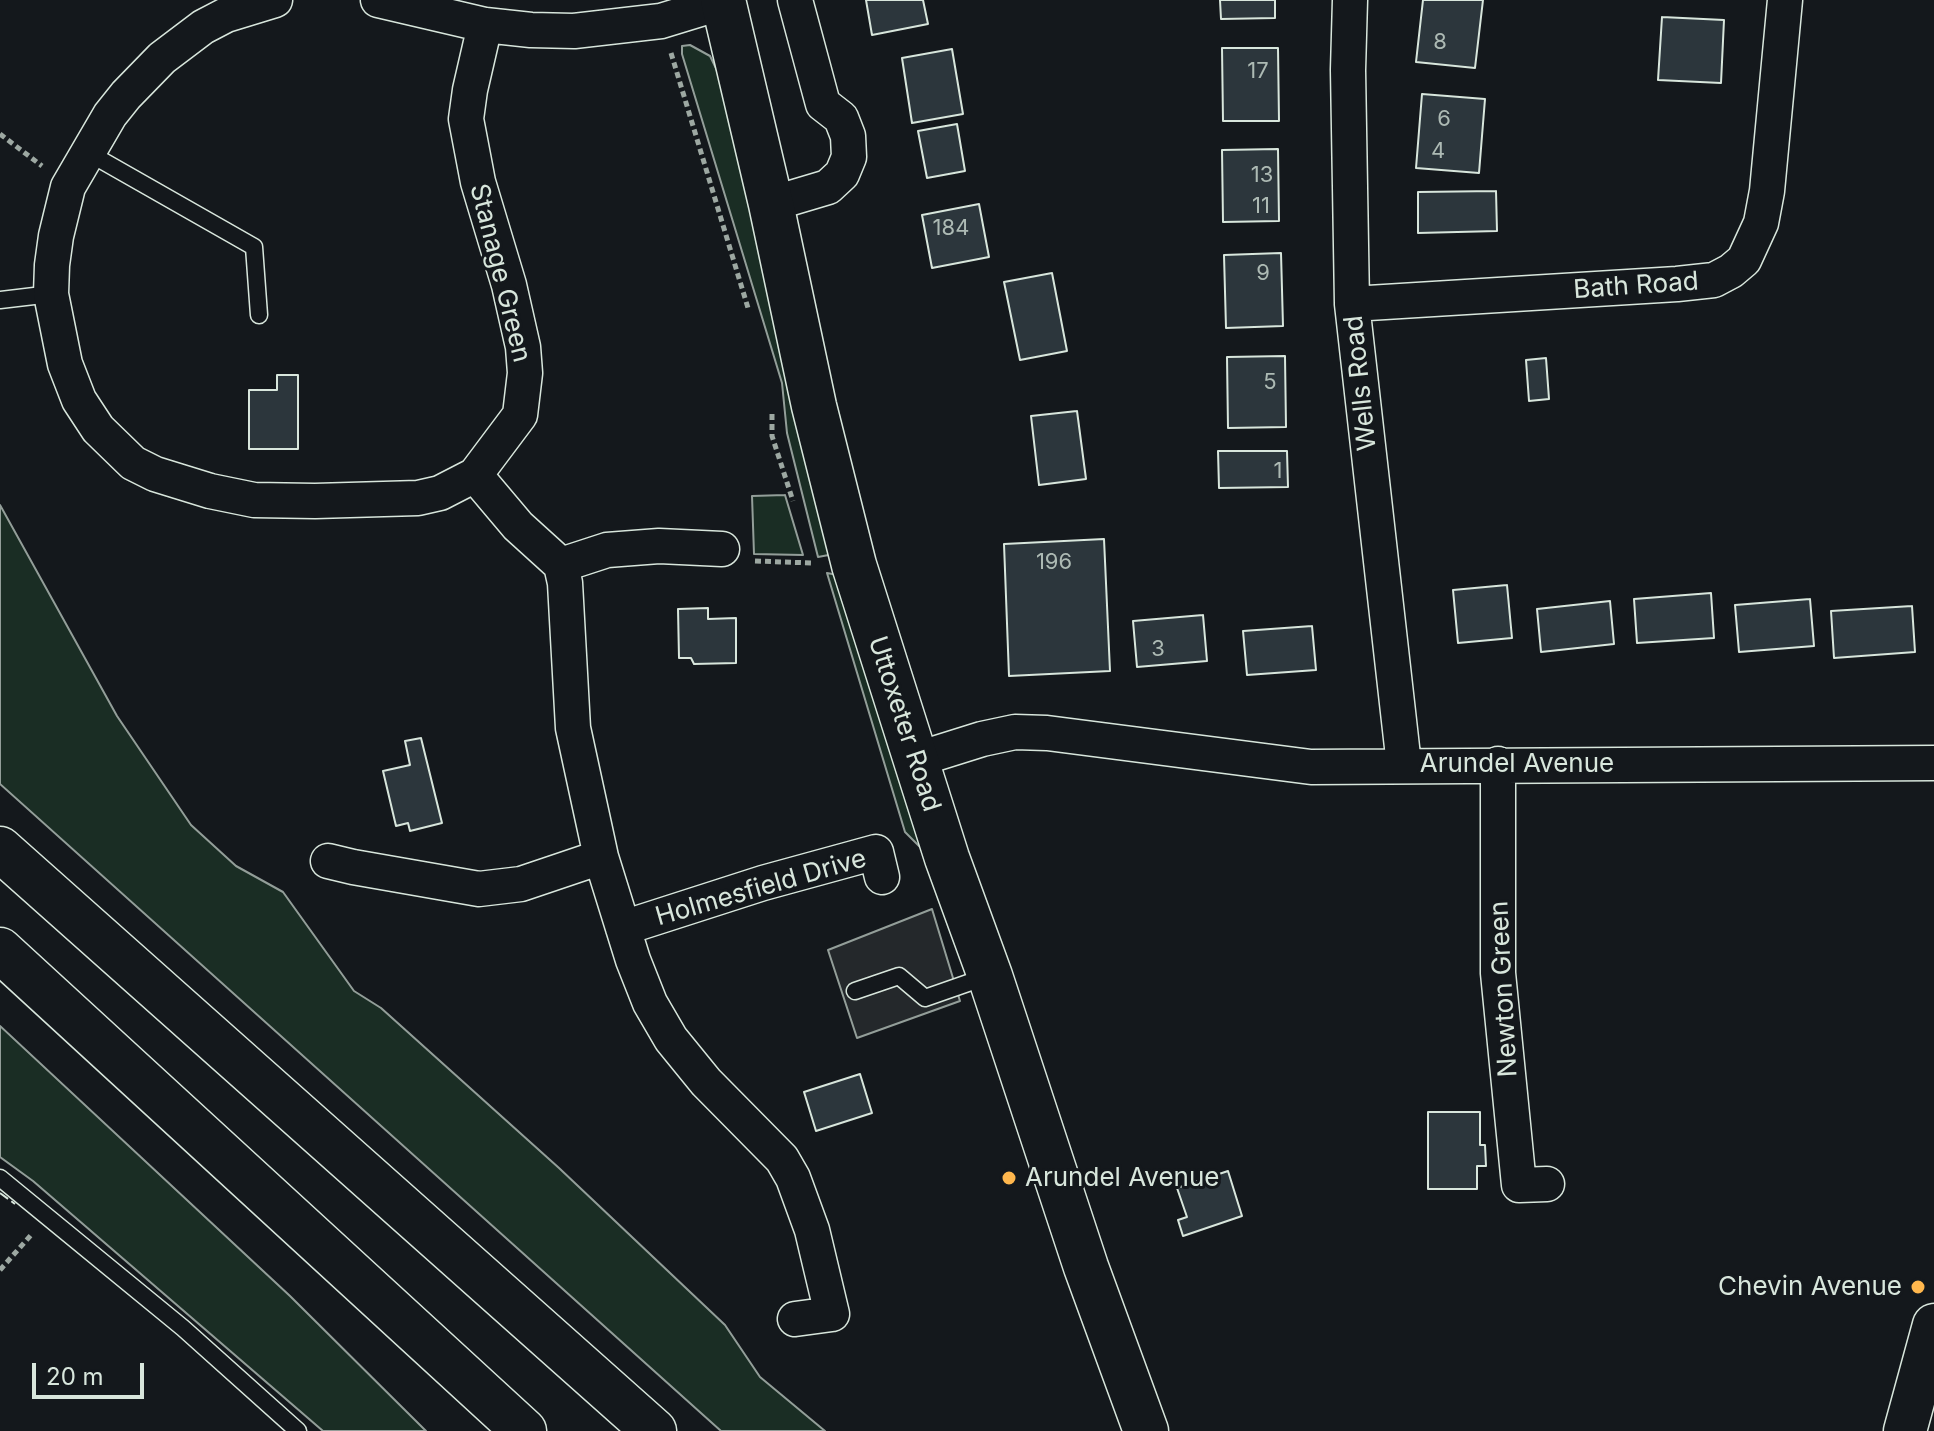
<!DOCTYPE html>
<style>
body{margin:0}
#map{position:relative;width:1934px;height:1431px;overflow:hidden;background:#14181c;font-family:Inter,sans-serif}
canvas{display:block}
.scale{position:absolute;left:32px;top:1363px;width:112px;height:36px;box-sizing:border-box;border:4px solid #d8e6dc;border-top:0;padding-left:10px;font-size:24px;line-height:28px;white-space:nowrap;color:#d8e6dc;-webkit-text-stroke:6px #14181c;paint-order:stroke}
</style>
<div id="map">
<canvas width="1934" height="1431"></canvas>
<div class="scale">20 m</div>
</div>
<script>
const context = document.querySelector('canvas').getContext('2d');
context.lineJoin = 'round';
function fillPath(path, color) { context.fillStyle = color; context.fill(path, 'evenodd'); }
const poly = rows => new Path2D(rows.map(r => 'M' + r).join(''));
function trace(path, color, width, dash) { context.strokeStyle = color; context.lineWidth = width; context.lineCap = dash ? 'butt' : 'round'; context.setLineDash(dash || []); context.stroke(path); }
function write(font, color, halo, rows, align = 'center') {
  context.font = font + ' Inter,sans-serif'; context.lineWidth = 6; context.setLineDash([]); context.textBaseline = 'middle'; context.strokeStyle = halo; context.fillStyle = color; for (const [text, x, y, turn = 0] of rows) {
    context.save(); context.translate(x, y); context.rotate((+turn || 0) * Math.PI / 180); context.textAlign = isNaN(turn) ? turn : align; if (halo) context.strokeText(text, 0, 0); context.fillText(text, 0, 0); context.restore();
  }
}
const green = poly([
 [690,45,710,56,726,89,834,554,818,557,787,433,782,383,682,54,682,46,690,45],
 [785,495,803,555,754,554,752,496,785,495],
 [0,505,117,716,191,825,236,866,283,892,354,991,381,1008,559,1168,725,1325,760,1377,825,1431,721,1431,0,784,0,505],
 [827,573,843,576,922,849,905,832,827,573],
 [0,1026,290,1296,426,1431,323,1431,33,1181,0,1157,0,1026]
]);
fillPath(green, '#1a2d24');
trace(green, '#939e99', 2);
const parking = poly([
 [932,909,960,1001,857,1038,828,950,932,909]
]);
fillPath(parking, '#24282b');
trace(parking, '#939e99', 2);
const building = poly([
 [866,0,923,0,928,24,872,35,866,0],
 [1220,0,1275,0,1275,18,1221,19,1220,0],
 [1423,0,1483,0,1475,68,1416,62,1423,0],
 [1662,17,1724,20,1721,83,1658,80,1662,17],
 [1222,48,1278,48,1279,121,1223,121,1222,48],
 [952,49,963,114,912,123,902,58,952,49],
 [1422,94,1485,99,1479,173,1416,168,1422,94],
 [957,124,965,171,927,178,918,131,957,124],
 [1278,149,1279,221,1223,222,1222,150,1278,149],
 [1496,191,1497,231,1418,233,1418,192,1496,191],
 [979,204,989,257,932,268,922,215,979,204],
 [1281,253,1283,326,1226,328,1224,255,1281,253],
 [1052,273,1067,351,1020,360,1004,282,1052,273],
 [1285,356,1286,427,1228,428,1227,357,1285,356],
 [1546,358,1549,399,1529,401,1526,360,1546,358],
 [277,375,298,375,298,449,249,449,249,390,277,390,277,375],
 [1077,411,1086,479,1039,485,1031,416,1077,411],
 [1218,451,1287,451,1288,487,1219,488,1218,451],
 [1104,539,1110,671,1009,676,1004,544,1104,539],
 [1507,585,1512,638,1458,643,1453,590,1507,585],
 [1711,593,1714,638,1637,643,1634,599,1711,593],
 [1810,599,1814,646,1739,652,1735,605,1810,599],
 [1610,601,1614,644,1541,652,1537,609,1610,601],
 [1912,606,1915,652,1834,658,1831,611,1912,606],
 [708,608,708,619,736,618,736,663,694,664,691,658,679,658,678,609,708,608],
 [1203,615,1207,661,1137,667,1133,621,1203,615],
 [1312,626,1316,670,1247,675,1243,631,1312,626],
 [421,738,442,823,410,831,408,823,396,826,383,771,410,765,405,741,421,738],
 [860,1074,872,1113,816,1131,804,1092,860,1074],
 [1428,1112,1480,1112,1480,1145,1485,1145,1486,1166,1477,1166,1477,1189,1428,1189,1428,1112],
 [1228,1171,1242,1216,1183,1236,1178,1220,1187,1217,1177,1188,1228,1171]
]);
fillPath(building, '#2c363c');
trace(building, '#d8e6dc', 2);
const service = poly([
 [87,152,254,247,259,315],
 [0,300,51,294],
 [855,991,899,976,925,998,988,976],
 [0,1178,183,1328,298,1431]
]);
const minor = poly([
 [275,0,226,15,203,27,162,58,126,95,110,115,68,187,56,236,52,265,51,294,65,364,79,400,98,429,133,463,155,474,210,491,254,500,315,501,418,498,440,493,475,475,520,415,525,373,523,347,509,285,478,182,466,119,470,90,485,25],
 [378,0,485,25,531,30,574,31,661,21,723,2],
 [1350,0,1348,70,1352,304,1404,765],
 [771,204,828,187,842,174,849,157,848,136,841,118,823,104,795,0],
 [1352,304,1677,284,1714,280,1731,271,1744,260,1761,223,1767,191,1785,0],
 [475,475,518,526,561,565,565,583,573,728,601,857,633,960,650,1003,671,1039,706,1082,782,1159,793,1178,812,1230,832,1314,795,1319],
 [561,565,607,550,659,546,722,549],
 [915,760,982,739,1015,732,1047,733,1311,767,1934,763],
 [1498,764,1498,973,1519,1185,1547,1184],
 [328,861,353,867,479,889,521,884,601,857],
 [623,928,763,883,876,852,882,877]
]);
const tertiary = poly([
 [1905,1431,1934,1325]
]);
const secondary = poly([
 [723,0,771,204,814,406,854,565,947,858,990,976,1086,1267,1146,1431]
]);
const trunk = poly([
 [0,849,654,1431],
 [0,950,524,1431]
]);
trace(service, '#d8e6dc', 19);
trace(minor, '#d8e6dc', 37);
trace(tertiary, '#d8e6dc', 45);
trace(secondary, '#d8e6dc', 47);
trace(trunk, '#d8e6dc', 47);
trace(poly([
 [671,53,748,308],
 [0,134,42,166],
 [772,414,772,436,793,501],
 [755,561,813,563],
 [0,1270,31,1235]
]), '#9da8a2', 5, [6, 4]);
trace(service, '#14181c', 16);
trace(minor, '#14181c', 34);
trace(tertiary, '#14181c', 42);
trace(secondary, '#14181c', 44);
trace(trunk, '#14181c', 44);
trace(poly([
 [0,1193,15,1204]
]), '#d8e6dc', 2, [10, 4]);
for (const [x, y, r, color] of [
 [1009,1178,8,"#ffb74d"],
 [1918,1287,8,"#ffb74d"]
]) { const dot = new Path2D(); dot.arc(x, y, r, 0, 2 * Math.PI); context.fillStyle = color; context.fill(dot); trace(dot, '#14181c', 3); }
write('22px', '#adbab4', null, [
 ["8",1440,42],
 ["17",1258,71],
 ["6",1444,119],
 ["4",1438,151],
 ["13",1262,175],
 ["11",1261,206],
 ["184",951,228],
 ["9",1263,273],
 ["5",1270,382],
 ["1",1278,471],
 ["196",1054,562],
 ["3",1158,649]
]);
write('26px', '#d8e6dc', '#14181c', [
 ["Stanage Green",500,273,76],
 ["Bath Road",1636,286,-4],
 ["Wells Road",1361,383,-96],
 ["Uttoxeter Road",904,724,72],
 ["Arundel Avenue",1517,764],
 ["Holmesfield Drive",761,888,-16],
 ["Newton Green",1504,989,-93]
]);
write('26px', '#d8e6dc', '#14181c', [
 ["Arundel Avenue",1025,1178],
 ["Chevin Avenue",1902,1287,"right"]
], 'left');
</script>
